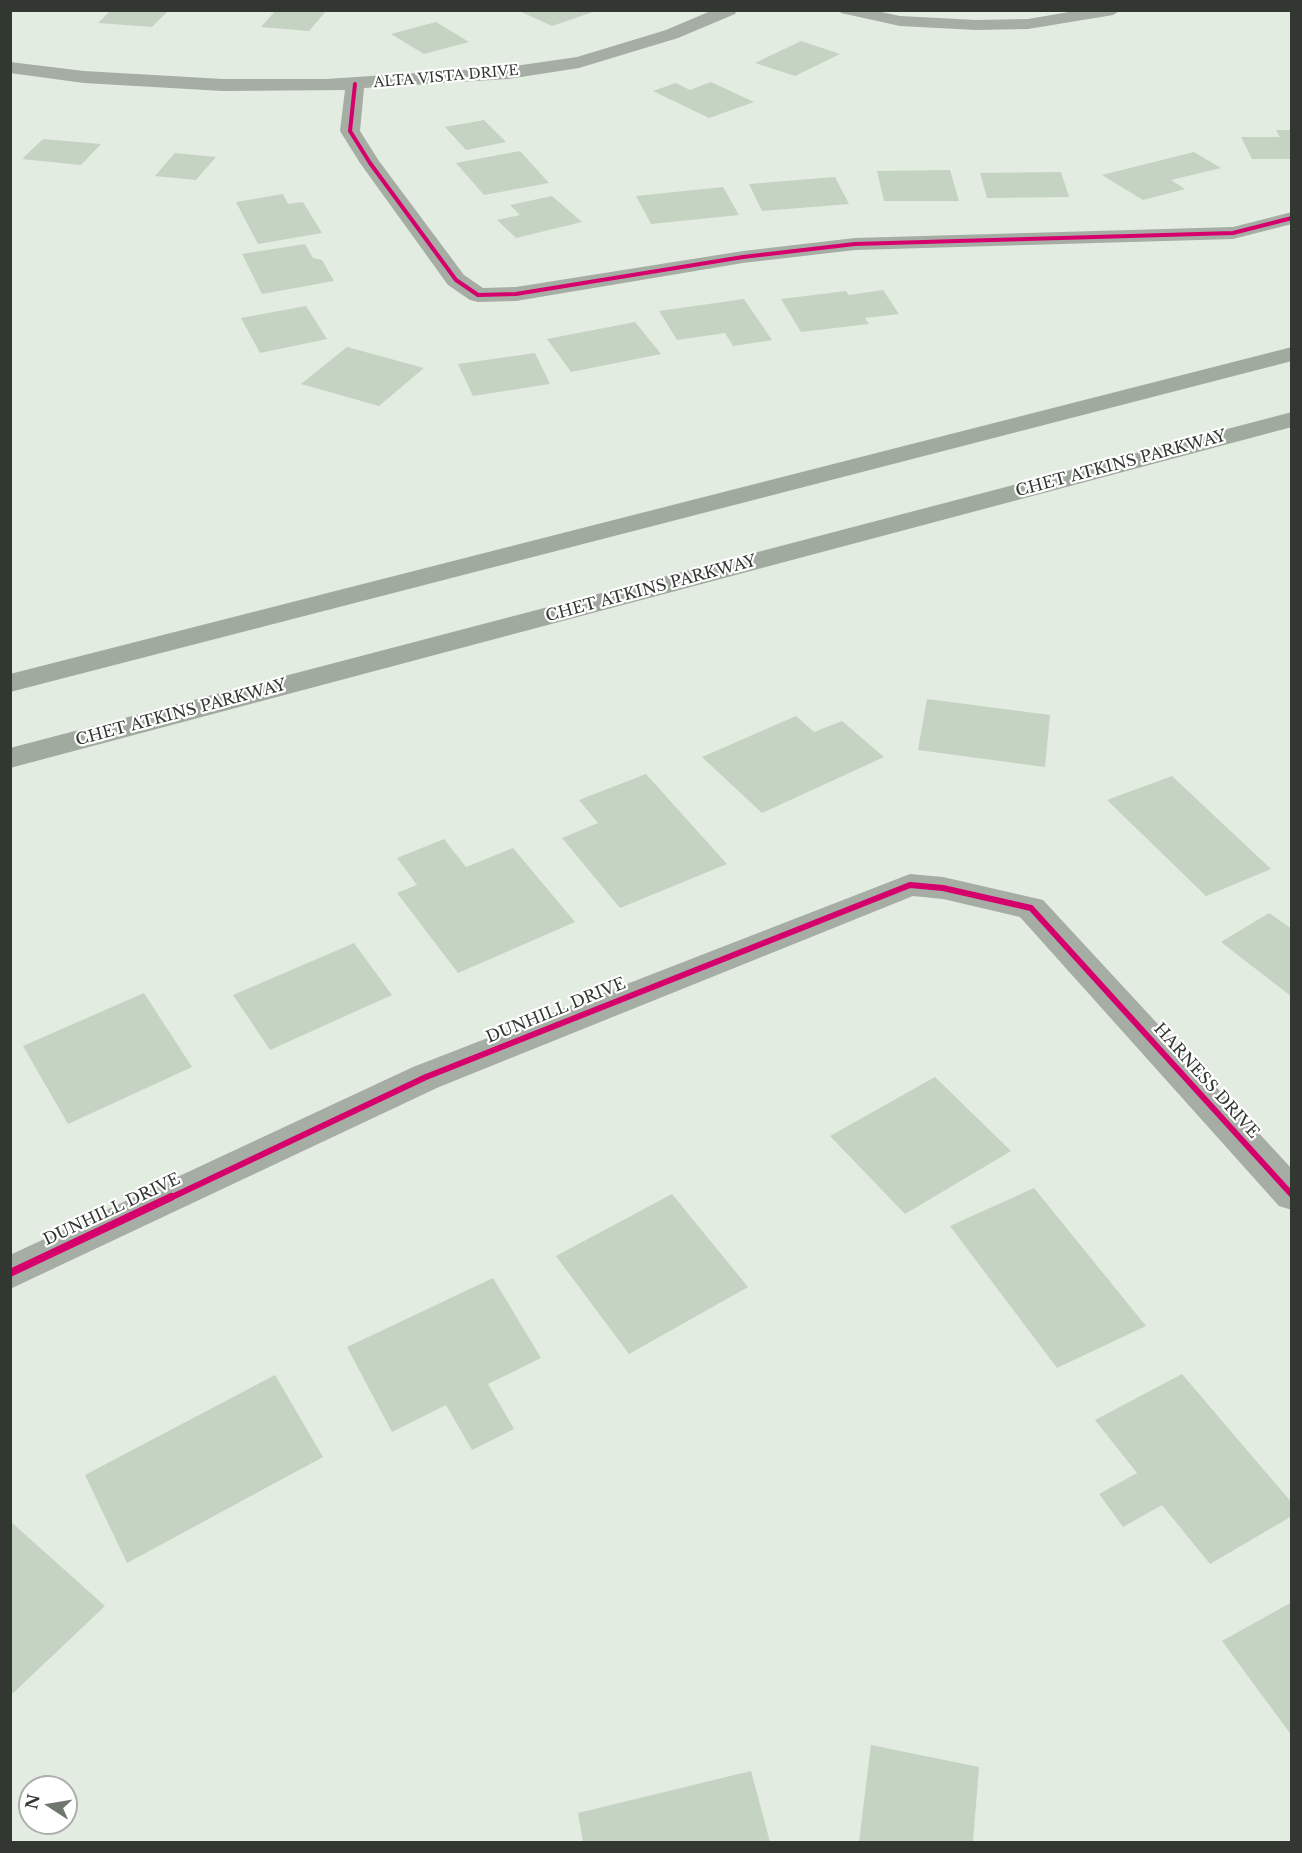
<!DOCTYPE html>
<style>
body{margin:0}
#map{position:relative;width:1302px;height:1853px;overflow:hidden;background:#e2ece0;font-family:"Libre Baskerville",serif}
canvas{display:block}
.frame{position:absolute;inset:0;border:12px solid #323831;pointer-events:none}
.north{position:absolute;left:18px;top:1775px;width:60px;height:60px;box-sizing:border-box;background:#fff;border:2px solid #adafad;border-radius:50%;rotate:282deg;font-size:16px;font-weight:700;line-height:24px;text-align:center;color:#323831}
.north::after{content:'';display:block;margin:auto;width:21px;height:27px;background:#70776e;clip-path:polygon(50% 0,100% 100%,50% 72%,0 100%)}
</style>
<div id="map">
<canvas width="1302" height="1853"></canvas>
<div class="frame"></div>
<div class="north">N</div>
</div>
<script>
const context = document.querySelector('canvas').getContext('2d');
context.lineJoin = 'round';
function fillPath(path, color) { context.fillStyle = color; context.fill(path, 'evenodd'); }
const poly = rows => new Path2D(rows.map(r => 'M' + r).join(''));
function trace(path, color, width, dash) { context.strokeStyle = color; context.lineWidth = width; context.lineCap = dash ? 'butt' : 'round'; context.setLineDash(dash || []); context.stroke(path); }
function write(font, color, halo, rows, align = 'center') {
  context.font = font + ' "Libre Baskerville",serif'; context.lineWidth = 4.5; context.setLineDash([]); context.textBaseline = 'middle'; context.strokeStyle = halo; context.fillStyle = color; for (const [text, x, y, turn = 0] of rows) {
    context.save(); context.translate(x, y); context.rotate((+turn || 0) * Math.PI / 180); context.textAlign = isNaN(turn) ? turn : align; if (halo) context.strokeText(text, 0, 0); context.fillText(text, 0, 0); context.restore();
  }
}
fillPath(poly([
 [111,10,169,10,152,27,98,23],
 [276,10,327,10,309,31,261,27],
 [517,10,596,10,596,11,552,26],
 [436,22,469,42,424,54,391,34],
 [801,41,840,54,795,76,755,63],
 [711,82,754,102,709,118,653,91,676,83,690,90],
 [484,120,506,142,466,150,445,127],
 [1276,130,1292,130,1292,159,1252,159,1241,137,1280,137],
 [43,139,101,144,81,165,22,159],
 [520,151,549,183,484,195,456,163],
 [1194,152,1221,168,1171,180,1185,189,1143,200,1102,175],
 [175,153,216,157,196,180,155,176],
 [950,170,959,201,884,201,877,171],
 [1061,172,1069,197,987,198,980,173],
 [835,177,849,204,762,211,749,184],
 [723,187,739,215,651,224,636,196],
 [283,194,288,204,303,202,322,233,258,244,236,202],
 [552,196,582,222,516,238,497,220,520,215,510,205],
 [305,244,313,258,322,260,334,281,262,294,242,254],
 [883,290,899,314,865,318,869,324,801,332,781,299,846,291,849,295],
 [744,299,772,340,733,346,725,333,677,340,659,311],
 [306,306,327,339,260,353,241,318],
 [635,322,661,354,571,372,547,339],
 [347,347,424,368,379,406,301,384],
 [535,353,550,384,473,396,458,364],
 [927,699,1050,715,1045,767,918,750],
 [796,716,814,732,842,721,884,757,762,813,702,757],
 [646,774,727,864,620,908,562,838,598,823,579,800],
 [1172,776,1271,869,1206,896,1107,800],
 [444,839,466,867,513,848,575,922,458,973,397,893,417,885,397,858],
 [1269,913,1292,929,1292,997,1221,942],
 [354,943,392,995,270,1050,233,995],
 [144,993,192,1067,68,1124,23,1046],
 [935,1077,1011,1151,905,1214,830,1136],
 [1034,1188,1146,1326,1057,1368,950,1226],
 [672,1194,748,1287,629,1354,556,1256],
 [493,1278,541,1358,488,1384,514,1429,472,1450,446,1405,392,1432,347,1347],
 [1182,1374,1292,1503,1292,1516,1210,1564,1162,1505,1123,1527,1099,1494,1137,1473,1095,1420],
 [275,1375,323,1457,127,1563,85,1475],
 [10,1521,105,1606,10,1696],
 [1292,1602,1292,1736,1222,1641],
 [871,1745,979,1767,973,1842,859,1842],
 [751,1771,770,1842,583,1842,578,1813]
]), '#c5d3c3');
fillPath(poly([
 [839,10,872,10,900,16,976,20,1028,19,1081,10,1121,10,1113,15,1028,29,976,30,900,26,841,13,839,10]
]), '#a5ada4');
fillPath(poly([
 [713,10,737,10,735,14,678,38,579,68,508,79,364,88,360,131,379,161,464,275,483,288,516,287,743,251,855,238,1233,227,1292,212,1292,224,1233,239,855,250,743,263,516,301,478,302,470,300,448,285,360,163,340,131,345,90,223,91,84,83,10,73,10,62,84,71,223,79,326,79,508,67,577,57,666,30,713,10],
 [910,874,943,877,1043,900,1292,1169,1292,1210,1279,1206,1020,917,943,899,913,896,439,1087,10,1289,10,1255,413,1067,910,874]
]), '#a5ada4');
fillPath(poly([
 [1292,347,1292,361,10,692,10,674,1292,347],
 [1292,412,1292,427,10,768,10,748,1292,412]
]), '#a0aa9f');
trace(poly([
 [355,84,350,131,370,163,456,280,478,295,516,294,743,257,855,244,1233,233,1292,218]
]), '#d6006c', 4);
trace(poly([
 [168,1199,426,1077,910,885,943,888,1031,908,1292,1195]
]), '#d6006c', 6);
trace(poly([
 [10,1273,171,1197]
]), '#d6006c', 8);
write('14px', '#323831', '#fff', [
 ["ALTA VISTA DRIVE",446,77,-5]
]);
write('16px', '#323831', '#fff', [
 ["CHET ATKINS PARKWAY",1121,464,-15],
 ["CHET ATKINS PARKWAY",651,589,-15],
 ["CHET ATKINS PARKWAY",181,713,-15],
 ["DUNHILL DRIVE",556,1011,-22],
 ["HARNESS DRIVE",1206,1081,48],
 ["DUNHILL DRIVE",112,1210,-25]
]);
</script>
